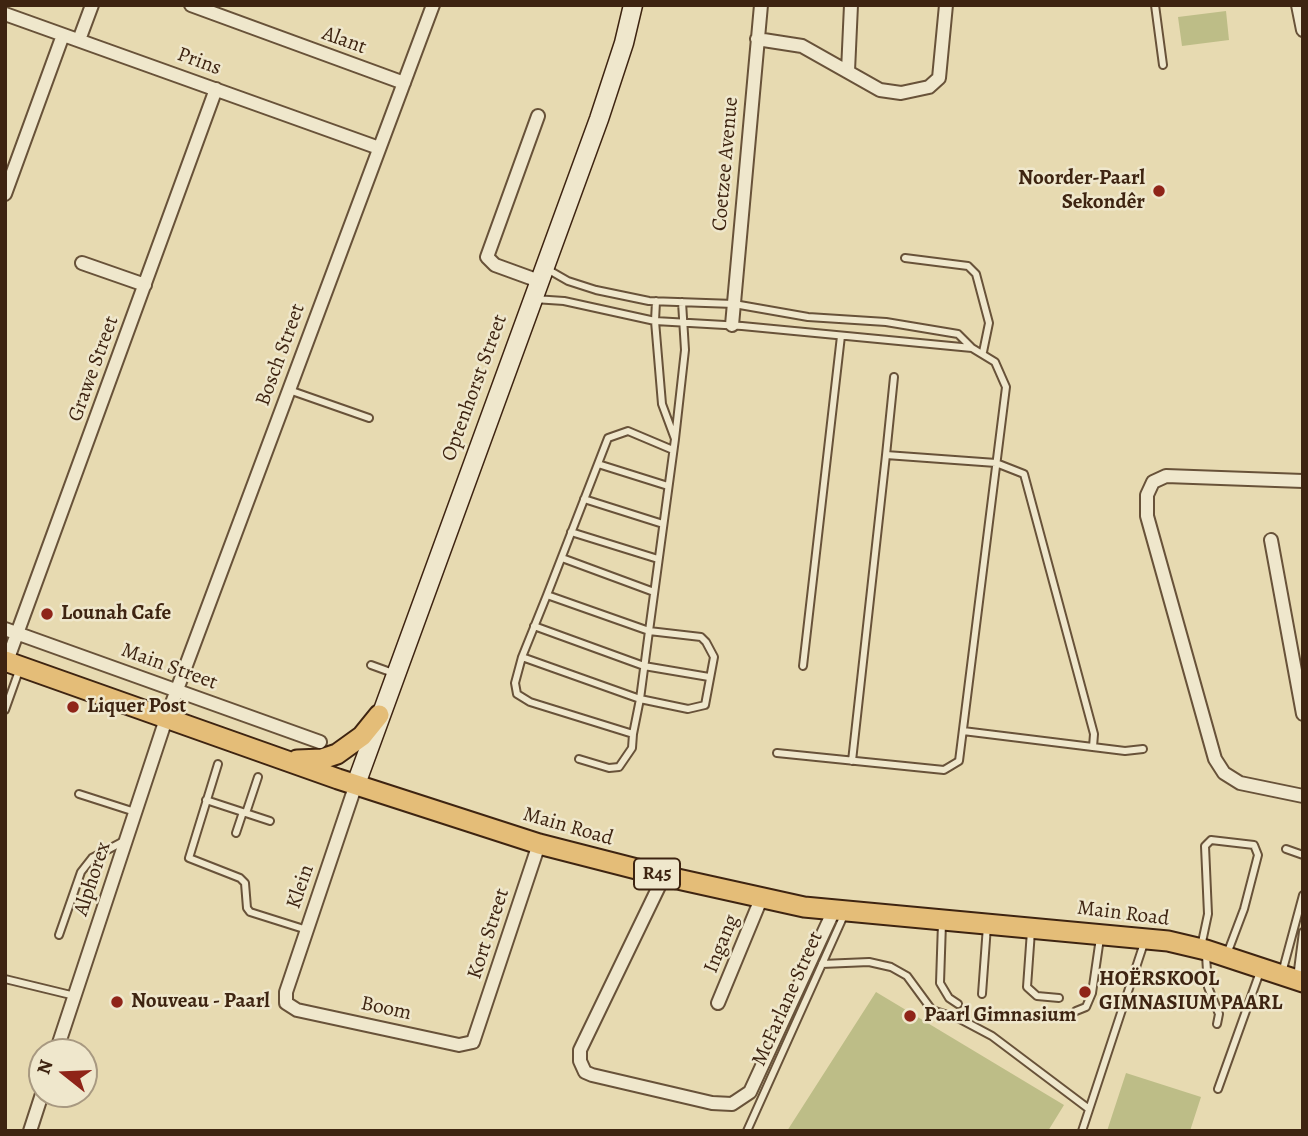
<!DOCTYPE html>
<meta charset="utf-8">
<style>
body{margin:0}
#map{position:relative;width:1308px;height:1136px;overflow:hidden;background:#e7dab1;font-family:Alegreya,serif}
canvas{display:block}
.frame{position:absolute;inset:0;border:7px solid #3e2411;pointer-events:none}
.north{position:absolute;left:28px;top:1038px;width:70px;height:70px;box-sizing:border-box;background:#efe7cc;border:2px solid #a89981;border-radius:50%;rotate:288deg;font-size:19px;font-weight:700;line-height:28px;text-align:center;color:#3e2411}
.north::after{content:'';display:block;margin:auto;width:24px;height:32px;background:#8f2418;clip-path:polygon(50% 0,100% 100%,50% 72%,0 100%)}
</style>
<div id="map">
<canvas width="1308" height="1136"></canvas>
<div class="frame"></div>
<div class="north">N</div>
</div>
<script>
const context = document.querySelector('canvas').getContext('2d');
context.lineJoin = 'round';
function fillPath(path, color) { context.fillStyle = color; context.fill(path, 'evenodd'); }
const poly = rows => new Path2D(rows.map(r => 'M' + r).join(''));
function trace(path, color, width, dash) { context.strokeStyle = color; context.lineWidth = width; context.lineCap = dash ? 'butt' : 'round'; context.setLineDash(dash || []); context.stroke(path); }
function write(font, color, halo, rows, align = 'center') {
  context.font = font + ' Alegreya,serif'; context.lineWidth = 5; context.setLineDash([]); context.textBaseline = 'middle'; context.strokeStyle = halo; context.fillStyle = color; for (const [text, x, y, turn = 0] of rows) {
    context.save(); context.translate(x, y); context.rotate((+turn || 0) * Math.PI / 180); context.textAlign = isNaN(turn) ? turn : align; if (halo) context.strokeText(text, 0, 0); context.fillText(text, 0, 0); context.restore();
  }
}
fillPath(poly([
 [1226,11,1229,40,1182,46,1178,17],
 [876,992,1064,1105,1048,1131,787,1131],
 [1126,1073,1201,1097,1190,1131,1107,1131]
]), '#bdbd87');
const lane = poly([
 [1155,5,1163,65],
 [905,258,968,266,976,274,989,323,983,352],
 [547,269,568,281,596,290,649,301,734,304,808,317,886,322,958,334,972,348],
 [534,299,564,301,655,321,742,326,972,348,995,362,1006,387,959,761,944,770,777,753],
 [656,301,655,321,662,404,675,439,685,350,682,302],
 [289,390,369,418],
 [673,450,628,431,608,438,547,595,649,631,675,439],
 [886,455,894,377],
 [598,464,668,486],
 [584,499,663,524],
 [571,532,658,559],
 [562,558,654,592],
 [534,626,644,666,709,677],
 [649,631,701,637,706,642,714,657,705,705,688,709,640,699,649,631],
 [522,657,515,683,517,694,530,702,633,734,640,699,522,657,547,595],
 [371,665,393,673],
 [803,666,841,336],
 [5,710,20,668],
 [963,731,1125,751,1143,749],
 [579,759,609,768,619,767,632,748,633,734],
 [852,761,886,455,996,463,1024,474,1094,734,1093,747],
 [218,764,189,858,240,878,245,883,247,908,250,912,307,930],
 [79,794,135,812],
 [206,800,270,821],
 [246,813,258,777],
 [236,833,243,812],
 [1286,849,1303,855],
 [942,923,940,983,949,998,958,1004],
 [1031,931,1027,987,1037,996,1059,998],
 [59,935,81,872,92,858,124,841],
 [1201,947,1208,914,1205,846,1211,840,1254,845,1258,855,1244,909,1227,954],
 [1206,955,1208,987,1219,1014,1217,1024],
 [822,964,869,962,891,967,907,976,932,1010,960,1019,992,1036,1089,1109],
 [1282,973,1303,895],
 [1297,978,1303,932],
 [5,979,75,996],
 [982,994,987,926],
 [1076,1011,1086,1007,1092,993,1100,938],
 [1218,1089,1261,969],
 [747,1131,845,913],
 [1082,1131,1145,940]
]);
const street = poly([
 [191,5,404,83],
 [1298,5,1303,30],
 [5,14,379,148],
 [757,39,802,46,880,90,901,93,929,87,939,78,946,5],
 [79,40,92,5],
 [848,71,851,5],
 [538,116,487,257,495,265,539,281],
 [5,194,63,35],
 [82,263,145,285],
 [732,325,761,5],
 [1303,481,1166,476,1153,482,1147,495,1147,516,1215,759,1224,773,1240,783,1303,796],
 [1271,540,1303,714],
 [5,629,320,742],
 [7,661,216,89],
 [356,784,286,992,286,1003,297,1010,459,1045,473,1042,539,844],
 [664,876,580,1050,580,1061,585,1072,592,1075,712,1103,732,1104,750,1092,834,910],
 [718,1003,761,899],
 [56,1052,166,719,433,5],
 [30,1131,42,1094]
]);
const secondary = poly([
 [356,784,599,119,624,43,633,5]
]);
const primary = poly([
 [5,661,338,779,539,844,664,876,804,907,1168,941,1206,950,1303,982],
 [297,760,322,759,337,754,362,736,379,715]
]);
trace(lane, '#685239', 10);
trace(street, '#685239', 16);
trace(secondary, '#3e2411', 21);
trace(primary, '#3e2411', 23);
trace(lane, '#efe7cc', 6);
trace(street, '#efe7cc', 12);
trace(secondary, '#efe7cc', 18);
trace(primary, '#e4bd78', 19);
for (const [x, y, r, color] of [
 [1159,191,7,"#8f2418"],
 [47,614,7,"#8f2418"],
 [73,707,7,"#8f2418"],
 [1085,992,7,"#8f2418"],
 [117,1002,7,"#8f2418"],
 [910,1016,7,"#8f2418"]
]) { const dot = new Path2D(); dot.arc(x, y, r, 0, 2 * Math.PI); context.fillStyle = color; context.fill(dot); trace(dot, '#efe7cc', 2.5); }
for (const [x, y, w] of [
 [657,874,46]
]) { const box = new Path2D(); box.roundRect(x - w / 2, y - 15.5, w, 31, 5); context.fillStyle = '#efe7cc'; context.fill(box); trace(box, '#3e2411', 2); }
write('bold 19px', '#3e2411', null, [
 ["R45",657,874]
]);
write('21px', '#3e2411', '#efe7cc', [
 ["Alant",344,41,20],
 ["Prins",199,62,20],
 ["Coetzee Avenue",726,164,-85],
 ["Bosch Street",281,355,-70],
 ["Grawe Street",94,369,-70],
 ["Optenhorst Street",475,388,-70],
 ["Main Street",169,667,20],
 ["Main Road",568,827,16],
 ["Alphorex",93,879,-72],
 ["Klein",301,887,-71],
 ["Main Road",1123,914,7],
 ["Kort Street",489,934,-72],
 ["Ingang",722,944,-68],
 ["McFarlane Street",788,999,-66],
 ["Boom",386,1009,12]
]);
write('bold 21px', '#3e2411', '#efe7cc', [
 ["Noorder-Paarl",1145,179,"right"],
 ["Sekondêr",1145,203,"right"],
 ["Lounah Cafe",61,614],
 ["Liquer Post",87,707],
 ["HOËRSKOOL",1099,980],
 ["GIMNASIUM PAARL",1099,1004],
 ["Nouveau - Paarl",131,1002],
 ["Paarl Gimnasium",924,1016]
], 'left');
</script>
